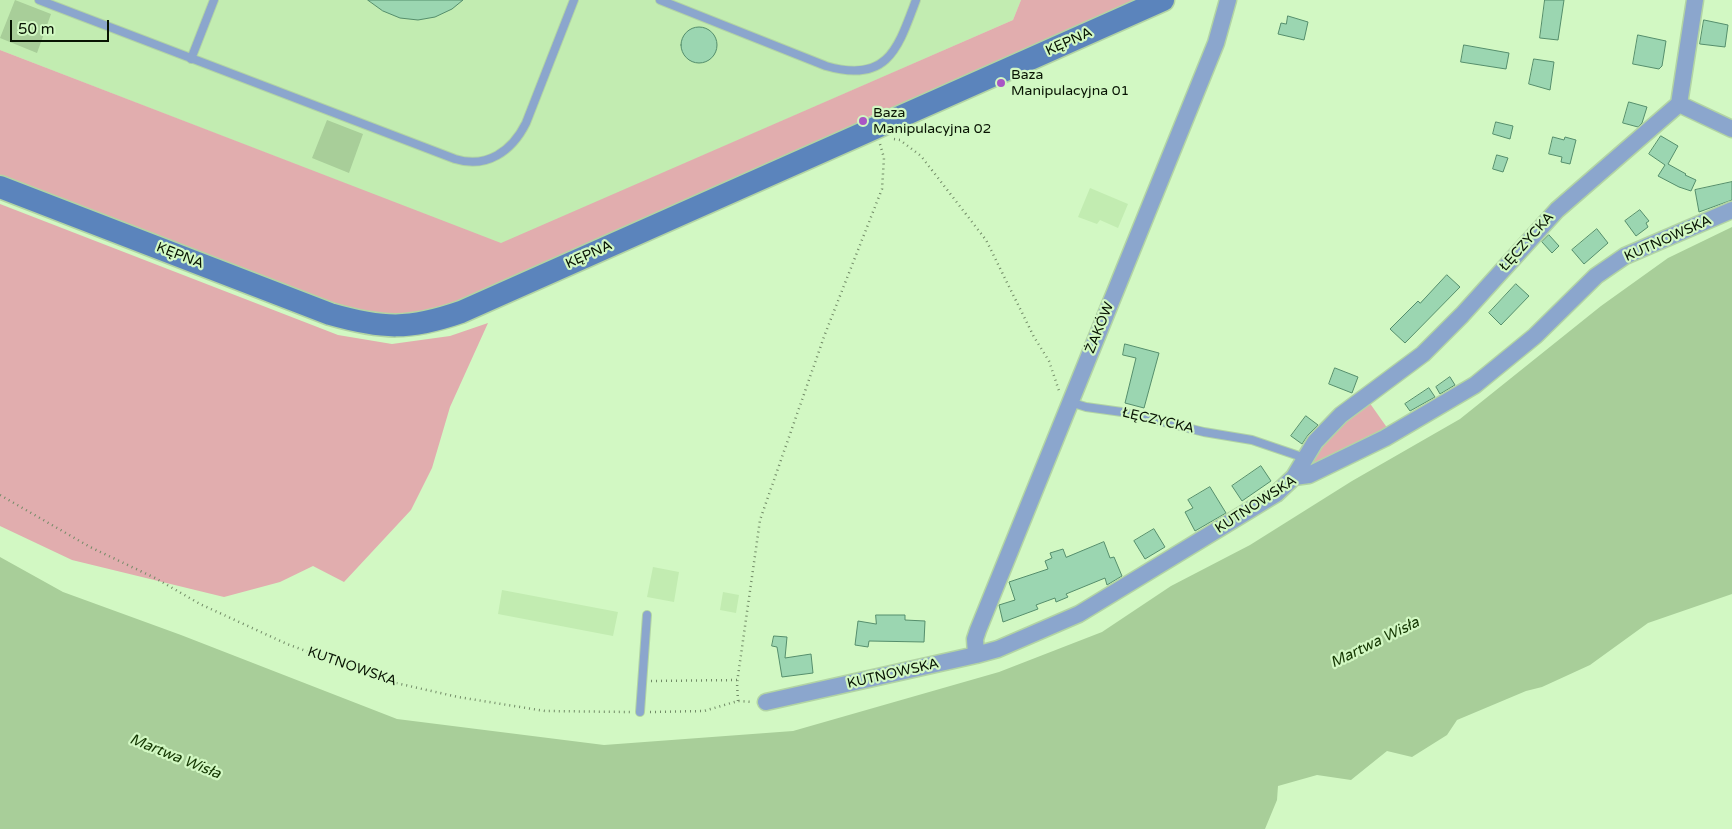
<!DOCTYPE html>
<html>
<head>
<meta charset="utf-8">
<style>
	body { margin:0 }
	#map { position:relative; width:1732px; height:829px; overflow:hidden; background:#d2f8c3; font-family:"Varela Round",sans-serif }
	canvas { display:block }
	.scale { position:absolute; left:10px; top:20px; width:99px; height:22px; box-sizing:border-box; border:2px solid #081403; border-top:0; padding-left:6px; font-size:15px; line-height:18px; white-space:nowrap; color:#081403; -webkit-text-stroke:4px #d2f8c3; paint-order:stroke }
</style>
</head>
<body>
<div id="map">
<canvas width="1732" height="829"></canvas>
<div class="scale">50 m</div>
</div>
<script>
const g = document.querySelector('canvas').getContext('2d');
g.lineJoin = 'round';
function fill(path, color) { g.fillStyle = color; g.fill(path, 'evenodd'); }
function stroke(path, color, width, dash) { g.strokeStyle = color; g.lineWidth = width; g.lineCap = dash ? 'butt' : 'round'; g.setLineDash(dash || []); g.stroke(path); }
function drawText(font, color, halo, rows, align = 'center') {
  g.font = font + ' "Varela Round",sans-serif'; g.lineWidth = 4.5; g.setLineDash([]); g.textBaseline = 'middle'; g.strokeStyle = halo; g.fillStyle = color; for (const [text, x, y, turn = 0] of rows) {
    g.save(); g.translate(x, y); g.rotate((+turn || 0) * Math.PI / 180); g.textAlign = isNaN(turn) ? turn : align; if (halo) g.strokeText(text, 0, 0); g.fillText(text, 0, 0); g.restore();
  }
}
fill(new Path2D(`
	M0,0h1021l-8,20 -512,224 -501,-194z
	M1090,188l38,16 -10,24 -18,-8 -3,4 -19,-7z
	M653,567l26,5 -5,30 -27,-5z
	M502,590l116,22 -5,24 -115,-22z
	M723,592l16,3 -3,18 -16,-3z`), '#c2ecb1');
fill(new Path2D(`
	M1021,0h125l-236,103c-31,6 -53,19 -79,35l-286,129 -127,50 -66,-4 -352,-134v-129l501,193 512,-223z
	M0,204l338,131 54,9 58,-8 38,-13 -38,84 -18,61 -21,42 -67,72 -31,-16 -33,16 -56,15 -152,-37 -72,-34z
	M1369,402l19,27 -77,42 -6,-8 37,-39z`), '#e1adae');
fill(new Path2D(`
	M15,0l36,14 -14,39 -37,-15z
	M327,120l36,14 -14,39 -37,-15z
	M1732,227v367l-84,29 -58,42 -48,22 -16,4 -69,29 -10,15 -35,22 -25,-6 -36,29 -34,-5 -39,11 -1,14 -12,29h-1265v-272l63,35 118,43 216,84 207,26 189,-14 206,-59 103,-40 69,-46 79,-41 102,-64 108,-62 141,-113 67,-48z`), '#a8ce99');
const building = new Path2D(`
	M368,0h95l-11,9 -17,8 -17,3 -18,-2 -17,-7z
	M1545,0h19l-6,40 -18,-2z
	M1288,16l20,6 -4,18 -26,-6 3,-11 5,1z
	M1704,20l24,5 -3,22 -25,-3z
	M681 45a18 18 0 1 1 36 0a18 18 0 1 1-36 0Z
	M1638,35l28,6 -4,25 -3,3 -26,-5z
	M1464,45l45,8 -3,16 -45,-7z
	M1534,59l20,3 -4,28 -21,-6z
	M1629,102l18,5 -5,16 -4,4 -15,-4z
	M1496,122l17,4 -3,13 -17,-5z
	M1661,136l17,10 -10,18 18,10 -1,1 11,5 -5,11 -12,-4 -21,-11 7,-11 -16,-11z
	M1553,137l11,3 1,-3 11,3 -6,24 -9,-2 1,-5 -13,-3z
	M1497,155l11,3 -5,14 -10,-3z
	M1732,182v18l-33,12 -4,-22z
	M1640,210l9,11 -3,2 2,4 -12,9 -11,-15z
	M1597,229l11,14 -24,21 -12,-14z
	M1549,235l10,11 -7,7 -10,-11z
	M1447,275l13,12 -55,56 -15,-14 28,-28 2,2z
	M1516,284l13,12 -28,29 -12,-12z
	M1125,344l34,9 -15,55 -19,-5 11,-45 -13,-3z
	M1335,368l23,9 -6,16 -23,-9z
	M1450,377l5,8 -15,9 -4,-7z
	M1429,388l6,9 -25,14 -5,-7z
	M1306,416l12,9 -10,10 -6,9 -11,-8z
	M1261,466l10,15 -29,20 -10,-15z
	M1210,487l16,26 -31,18 -10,-19 8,-4 -5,-8z
	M1154,529l11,18 -20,12 -11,-18z
	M1104,542l6,16 4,-1 8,19 -15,9 -2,-7 -39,16 2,3 -12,5 -1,-4 -19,7 2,4 -35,13 -4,-17 16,-5 -6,-18 39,-13 -3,-8 7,-3 -2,-5 13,-4 3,8z
	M876,615h29v5l20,1 -1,21 -55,-1 -1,6 -13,-2 3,-24 18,3z
	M774,636l13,1 -2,21 26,-4 2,19 -31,4 -5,-30 -5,-1z`);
fill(building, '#9bd6b1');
stroke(building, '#558e6c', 1);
const lane = new Path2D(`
	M39,0l416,159c32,10 57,-8 71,-36l48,-123
	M660,0l166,66c62,18 72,-18 90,-66
	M191,59l23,-59
	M1070,402l16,5 36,5 82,20 48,8 53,18
	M640,712l7,-97`);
const street = new Path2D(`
	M1679,104l53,25
	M1294,477l21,-35 26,-27 82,-61 39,-39 95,-105 122,-106 16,-104
	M976,655l-1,-16 3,-9 238,-587 12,-43
	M766,702l210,-47 22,-6 81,-35 197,-120 18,-17 15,-2 76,-37 90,-53 60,-49 61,-60 29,-20 107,-46`);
const secondary = new Path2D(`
	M0,187l330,127c53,15 79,16 131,-2l702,-312`);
stroke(lane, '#b2d4a4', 10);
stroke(street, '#b2d4a4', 19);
stroke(secondary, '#b2d4a4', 25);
stroke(new Path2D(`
	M894,139l6,1 21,16 65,84 48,97 15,24 10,30
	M0,495l90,52 65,31 45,26 87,40 100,37 71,16 87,14 85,1
	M651,681l87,-1
	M738,701l-1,-18 23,-163 65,-186 57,-145 2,-31 -4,-14
	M650,712l54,-1 34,-10 15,1`), '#718a66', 2.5, [1, 4]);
stroke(lane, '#8ba6cd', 8);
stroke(street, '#8ba6cd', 16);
stroke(secondary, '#5b84bc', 22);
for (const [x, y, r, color] of [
	[1001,83,5,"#a956c5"],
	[863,121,5,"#a956c5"]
]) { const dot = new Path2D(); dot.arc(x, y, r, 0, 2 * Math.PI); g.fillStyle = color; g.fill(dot); stroke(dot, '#d2f8c3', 2); }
drawText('14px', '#081403', '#d2f8c3', [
	["KĘPNA",1069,42,-24],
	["KUTNOWSKA",1668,239,-24],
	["ŁĘCZYCKA",1527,242,-48],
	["KĘPNA",589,255,-24],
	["KĘPNA",180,256,21],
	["ŻAKÓW",1100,328,-68],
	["ŁĘCZYCKA",1158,421,13],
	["KUTNOWSKA",1256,505,-33],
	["KUTNOWSKA",352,667,19],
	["KUTNOWSKA",893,674,-13]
]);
drawText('14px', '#081403', '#d2f8c3', [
	["Baza",1011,75],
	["Manipulacyjna 01",1011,91],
	["Baza",873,113],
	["Manipulacyjna 02",873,129]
], 'left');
drawText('italic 15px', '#133600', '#d2f8c3', [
	["Martwa Wisła",1375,643,-26],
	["Martwa Wisła",175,757,22]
]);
</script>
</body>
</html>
